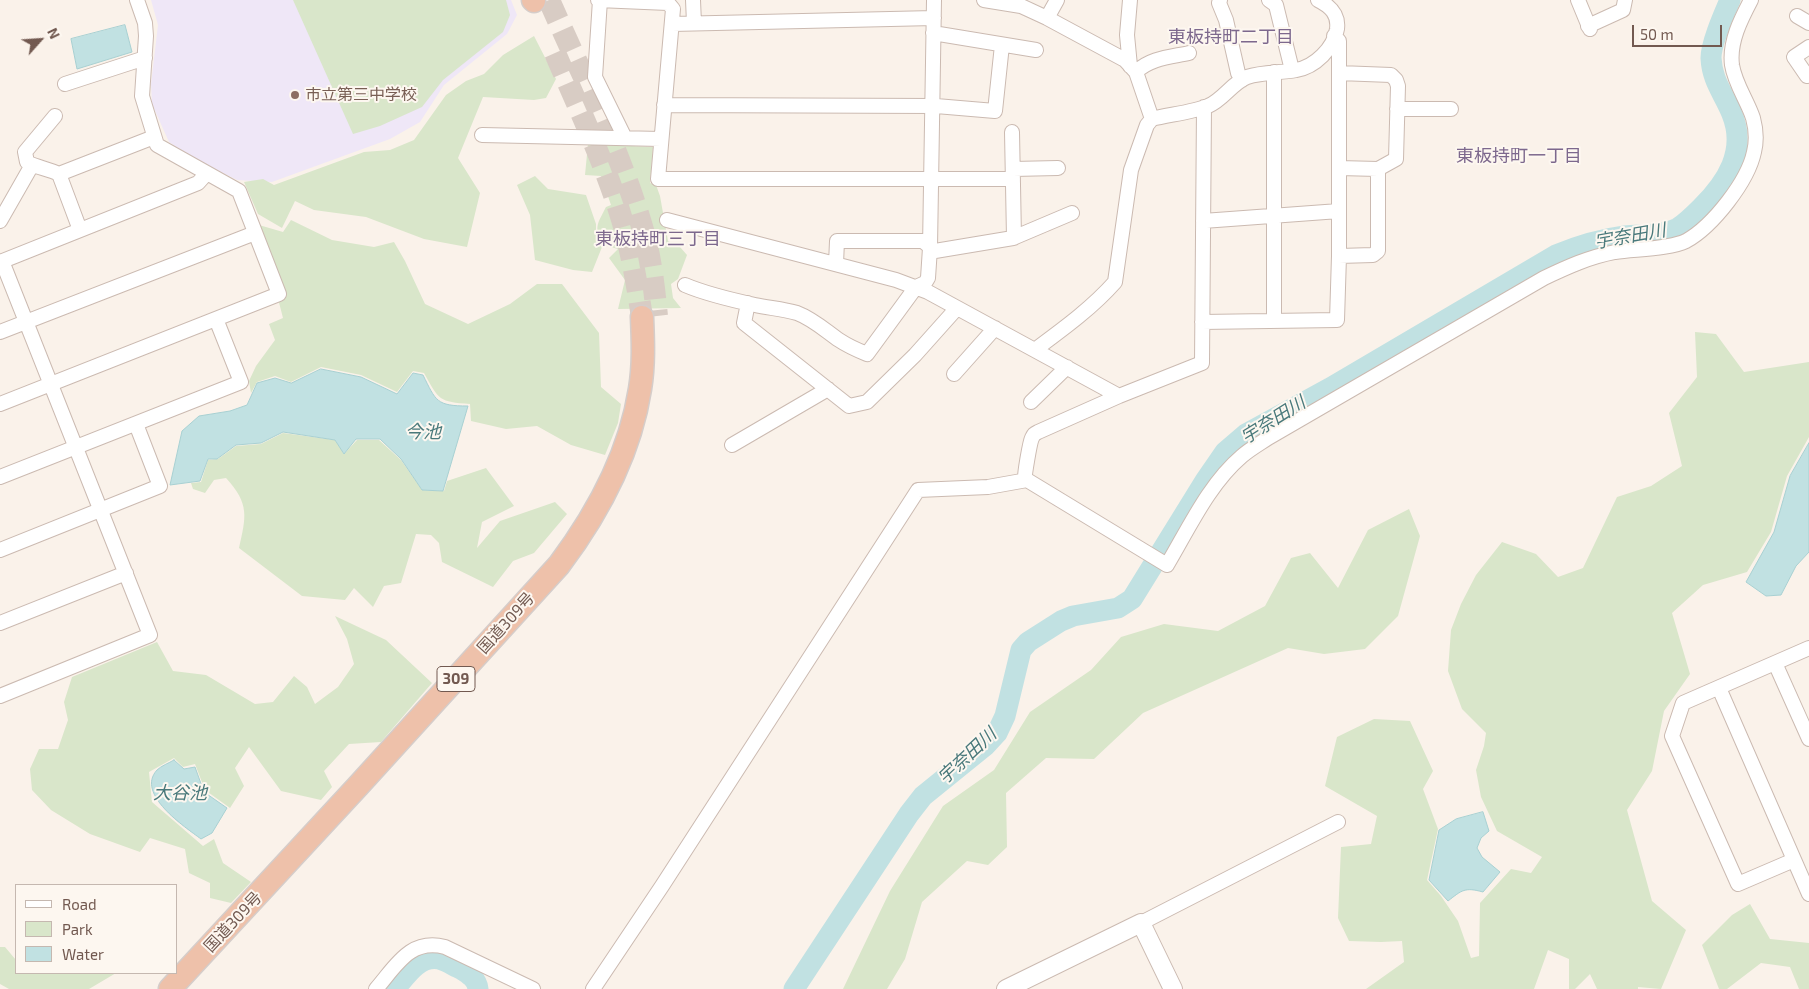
<!DOCTYPE html>
<html>
<head>
<meta charset="utf-8">
<style>
	body { margin:0 }
	#map { position:relative; width:1809px; height:989px; overflow:hidden; background:#faf2ea; font-family:"Exo 2",sans-serif }
	canvas { display:block }
	.legend { position:absolute; left:15px; top:884px; width:162px; height:90px; box-sizing:border-box; background:#fdf7f0; border:1px solid #c5b8b0; margin:0; padding:6px 9px; list-style:none; font-size:15px; color:#725950 }
	.legend li { display:flex; align-items:center; gap:10px; height:25px }
	.legend b { width:25px; border:1px solid #c5b8b0 }
	.north { position:absolute; left:15px; top:15px; width:50px; height:50px; -webkit-text-stroke:4px #fdf7f0; paint-order:stroke; rotate:64deg; font-size:14px; font-weight:700; line-height:20px; text-align:center; color:#725950 }
	.north::after { content:''; display:block; margin:auto; width:18px; height:22px; background:#725950; clip-path:polygon(50% 0,100% 100%,50% 72%,0 100%) }
	.scale { position:absolute; left:1632px; top:25px; width:90px; height:22px; box-sizing:border-box; border:2px solid #725950; border-top:0; padding-left:6px; font-size:15px; line-height:18px; white-space:nowrap; color:#725950; -webkit-text-stroke:4px #fdf7f0; paint-order:stroke }
</style>
</head>
<body>
<div id="map">
<canvas width="1809" height="989"></canvas>
<ul class="legend">
<li><b style="height:6px;background:#fff"></b>Road</li>
<li><b style="height:14px;background:#d9e6ca"></b>Park</li>
<li><b style="height:14px;background:#c1e1e2"></b>Water</li>
</ul>
<div class="north">N</div>
<div class="scale">50 m</div>
</div>
<script>
const g = document.querySelector('canvas').getContext('2d');
g.lineJoin = 'round';
function fill(path, color) { g.fillStyle = color; g.fill(path, 'evenodd'); }
function stroke(path, color, width, dash) { g.strokeStyle = color; g.lineWidth = width; g.lineCap = dash ? 'butt' : 'round'; g.setLineDash(dash || []); g.stroke(path); }
function drawText(font, color, halo, rows, align = 'center') {
  g.font = font + ' "Exo 2","Noto Sans JP",sans-serif'; g.lineWidth = 4; g.setLineDash([]); g.textBaseline = 'middle'; g.strokeStyle = halo; g.fillStyle = color; for (const [text, x, y, turn = 0] of rows) {
    g.save(); g.translate(x, y); g.rotate((+turn || 0) * Math.PI / 180); g.textAlign = isNaN(turn) ? turn : align; if (halo) g.strokeText(text, 0, 0); g.fillText(text, 0, 0); g.restore();
  }
}
fill(new Path2D(`
	M151,0h360l6,15 -10,19 -63,51 -24,37 -30,17 -118,43 -35,-2 -48,-24 -20,-14 -17,-38 -1,-20 7,-59z`), '#efe7f7');
fill(new Path2D(`
	M293,0h213l4,15 -7,17 -60,48 -21,27 -42,19 -27,8z
	M534,36l22,43 -10,19 -12,2 -51,-3 -25,61 22,35 -13,54 -43,-8 -58,-22 -52,-7 -19,-9 -13,27 -24,-14 -14,-32 19,-3 11,6 90,-33 26,-2 24,-10 32,-45 20,-14 18,-7 19,-19z
	M588,144l65,3 -3,36 6,2 4,11 8,45 12,6 7,8 -9,24 -7,5 2,14 8,10 -63,1 7,-29 -16,-22 9,-9 -15,-4c-10,-18 -5,-22 3,-38l5,-2 -10,-29 -16,-1z
	M535,176l13,13 38,6 10,29v11l6,12 -10,25 -19,-2 -38,-10 -5,-45 -13,-30z
	M291,220l41,20 42,7 20,-5 11,19 20,43 43,20 42,-20 27,-20h25l37,49 2,54 20,17 -3,19 -13,32 -34,-10 -34,-19 -31,3 -35,-8 -1,-17c-31,-2 -31,-4 -46,-31l-11,-2 -16,21 -36,-17 -40,-8 -30,15 -16,-6 -18,6 -6,11 -2,-12 7,-15 19,-26 -6,-16 14,-6 -24,-93 24,7z
	M1695,332l21,2 28,38 65,-10v75l-22,39 -16,56 -24,40 -44,13 -31,28 18,61 -26,37 -12,60 -25,39 25,91 34,29 -25,59 -23,-2v2h-41l-7,-15 -15,15h-6v-30l-21,-9 -14,39h-168l38,-27 -2,-21 -21,1 -32,-1 -11,-23 3,-71 30,-3 6,-28 -52,-30 12,-49 37,-18 36,2 23,50 -10,18 15,40 -11,51 14,16 17,25 13,37 8,-2 1,-53 31,-34 20,4 11,-16 -45,-26 -16,-34 -5,-27 8,-24 2,-13 -24,-24 -14,-38 3,-41 10,-26 15,-29 26,-33 34,12 22,23 25,-9 34,-71 34,-11 31,-20 -13,-53 28,-36z
	M283,433l52,7 9,14 13,-14h22l22,20 21,30 22,1 3,-10 39,-13 28,38 -32,16 -5,26 23,-27 55,-19 12,12 -33,39 -21,8 -20,26 -51,-25 -3,-19 -8,-8 -15,-1 -15,49 -17,3 -11,21 -19,-19 -9,12 -43,-4 -63,-48c7,-31 11,-44 -13,-70l-12,2 -9,13 -12,-4 -2,-6 10,-1 7,-22 10,-1 18,-13 25,-2z
	M1409,509l11,27 -22,80 -33,33 -41,5 -36,-6 -145,65 -49,46 -48,-1 -40,35 1,54 -19,18 -21,-4 -45,41 -17,57 -18,30h-44l47,-98 53,-85 51,-36 36,-58 61,-42 30,-33 43,-13 54,7 47,-25 26,-48 19,-5 28,35 30,-58z
	M335,616l51,24 46,43 -51,59 -32,2 -25,27 8,16 -11,13 -40,-9 -32,-44 -14,21 9,18 -14,22 -25,-18 -10,-26 -12,3 -9,-9 -25,14 3,30 51,44 11,-7 9,24 28,19 -20,21 -21,-5v-15l-21,-10 -4,-24 -35,-11 -10,14 -50,-18 -39,-24 -19,-20 -2,-21 9,-20h19l10,-29 -4,-18 8,-25 85,-35 16,29 33,4 49,29 18,-2 21,-26 13,11 8,17 23,-17 16,-23 -7,-25z
	M1750,904l20,35 39,4v46h-10l-9,-22 -29,-4 -34,26h-8l-17,-44 30,-30z
	M0,947h5l11,13v13h100l-27,16h-80l-9,-5z`), '#d9e6ca');
const water = new Path2D(`
	M125,25l7,27 -55,17 -6,-30z
	M321,369l40,8 36,17 16,-21 10,2c13,26 13,31 45,31l-25,85 -21,-1 -21,-31 -21,-20h-24l-12,15 -9,-14 -52,-8 -22,11 -25,2 -19,14h-9l-8,22 -30,4 12,-54 17,-15 31,-5 17,-6 10,-22 18,-5 16,5z
	M1809,443v109l-13,14 -15,29 -15,1 -20,-14 28,-50 16,-56z
	M174,760l10,9 11,-2 9,25 23,16 -15,25 -11,6c-16,-12 -66,-45 -44,-69 4,-4 12,-7 17,-10z
	M1483,812l6,19 -8,7 -4,10 5,9 18,15 -17,20c-18,-5 -21,-2 -35,9l-19,-21 10,-50 17,-11z`);
fill(water, '#c1e1e2');
stroke(water, '#a8d0d2', 1);
stroke(new Path2D(`
	M395,989c11,-13 24,-34 44,-30 7,2 15,7 22,10 8,5 16,10 17,20
	M794,989l115,-175 14,-18 63,-51 11,-12 8,-17 16,-66 7,-8 33,-21 12,-5 45,-8 14,-9 73,-118 20,-29 21,-18 84,-46 226,-133c22,-9 45,-16 69,-19 17,-2 38,0 53,-8 8,-5 16,-13 23,-20 26,-26 46,-57 31,-94 -8,-20 -20,-33 -21,-56 0,-15 13,-44 19,-58`), '#c1e1e2', 21);
stroke(new Path2D(`
	M549,0c33,75 71,150 94,230 8,28 11,57 14,86
	M555,53c24,56 51,112 68,170 9,31 14,62 19,94`), '#d8ccc4', 22, [22, 11]);
const minor = new Path2D(`
	M598,0l70,3 5,6 -15,170h355
	M600,0l-5,77 30,61
	M693,0l1,23
	M984,0l37,6 26,12 78,42 11,12 16,47
	M1130,0l-3,35 3,31
	M1220,0l-1,3 7,17 12,53 4,7
	M1269,0l7,5 16,65
	M1578,0l12,29
	M1797,16l12,7
	M1047,18l10,-18
	M672,24l262,-6
	M1588,26l35,-16 2,-10
	M933,33l103,17
	M1809,47l-15,10 13,19 2,-1
	M1136,72c14,-14 35,-15 53,-19
	M1339,73l52,2 5,5 2,6 -2,73 -18,10 -39,-1
	M65,84l80,-26
	M664,105l272,1 59,5 7,-66
	M1397,109h54
	M55,116l-30,36 2,10c8,5 22,7 32,12l21,56
	M1012,132l2,106
	M482,135l179,4
	M1013,169l45,-1
	M59,174l95,-37
	M667,220l229,60 32,12 191,104
	M0,221l32,-56
	M1203,221l136,-10
	M1339,256l34,-1 5,-4v-82
	M0,262l198,-79 9,-10
	M836,264l1,-23h86l12,10 78,-13 59,-25
	M685,285c21,9 47,15 70,20 14,3 28,4 42,8 16,6 29,18 42,27 9,6 18,10 28,14l49,-67 9,-4 3,-5 2,-30 4,-248
	M748,303l-4,20 105,83 18,-4 48,-47 42,-47
	M1274,321v-249
	M1202,322l135,-2 2,-64v-215l-5,-5
	M0,332l255,-99
	M1036,349c27,-20 56,-41 79,-67l16,-112 16,-45 5,-6c15,-4 42,-7 56,-13 15,-6 24,-23 39,-29 16,-5 33,-4 49,-7 19,-3 38,-22 41,-41 2,-15 -7,-23 -19,-29
	M954,374l41,-46
	M1031,402l36,-35
	M0,404l279,-110 -40,-103 -82,-46 -15,-49 4,-60 -1,-13 -8,-23
	M732,445l96,-56
	M0,477l241,-95 -25,-63
	M1025,480c-1,-4 5,-38 7,-42 2,-4 2,-4 6,-6l81,-36 83,-33 2,-256
	M0,550l160,-64 -24,-62
	M0,623l126,-50
	M1775,663l34,76
	M1719,688l90,206
	M0,696l150,-61 -148,-374
	M1794,860l-56,24 -66,-148 11,-33 126,-55
	M1141,923l197,-101
	M376,989c20,-23 34,-51 69,-42l88,42
	M593,989l69,-103 256,-396 70,-3 39,-7 140,85c22,-37 42,-81 75,-109 8,-7 17,-12 26,-18l276,-160c23,-11 45,-21 71,-26 20,-3 55,-3 71,-11 27,-15 62,-60 68,-89 3,-12 2,-23 -1,-34 -6,-18 -18,-34 -21,-53 -3,-23 9,-46 19,-65`);
const tertiary = new Path2D(`
	M1006,989l135,-66 32,66`);
const trunk = new Path2D(`
	M533,0l1,1
	M170,989l188,-203 201,-221c39,-52 71,-111 81,-176 4,-24 3,-48 2,-72`);
stroke(minor, '#cbbab1', 16);
stroke(tertiary, '#cbbab1', 20);
stroke(trunk, '#d5cdca', 25);
stroke(minor, '#fff', 14);
stroke(tertiary, '#fff', 18);
stroke(trunk, '#eec1aa', 22);
for (const [x, y, r, color] of [
	[295,95,5,"#8d6e63"]
]) { const dot = new Path2D(); dot.arc(x, y, r, 0, 2 * Math.PI); g.fillStyle = color; g.fill(dot); stroke(dot, '#fdf7f0', 2); }
for (const [x, y, w] of [
	[456,679,38]
]) { const box = new Path2D(); box.roundRect(x - w / 2, y - 12.5, w, 25, 4); g.fillStyle = '#fdf7f0'; g.fill(box); stroke(box, '#725950', 1); }
drawText('bold 15px', '#725950', null, [
	["309",456,679]
]);
drawText('16px', '#785e54', '#fdf7f0', [
	["市立第三中学校",305,95]
], 'left');
drawText('16px', '#725950', '#fdf7f0', [
	["国道309号",506,623,-48],
	["国道309号",233,922,-47]
]);
drawText('18px', '#7d688d', '#fdf7f0', [
	["東板持町二丁目",1231,37],
	["東板持町一丁目",1519,156],
	["東板持町三丁目",658,239]
]);
drawText('italic 18px', '#49797b', '#fdf7f0', [
	["宇奈田川",1630,236,-10],
	["宇奈田川",1273,420,-32],
	["今池",423,432],
	["宇奈田川",967,756,-43],
	["大谷池",180,793]
]);
</script>
</body>
</html>
